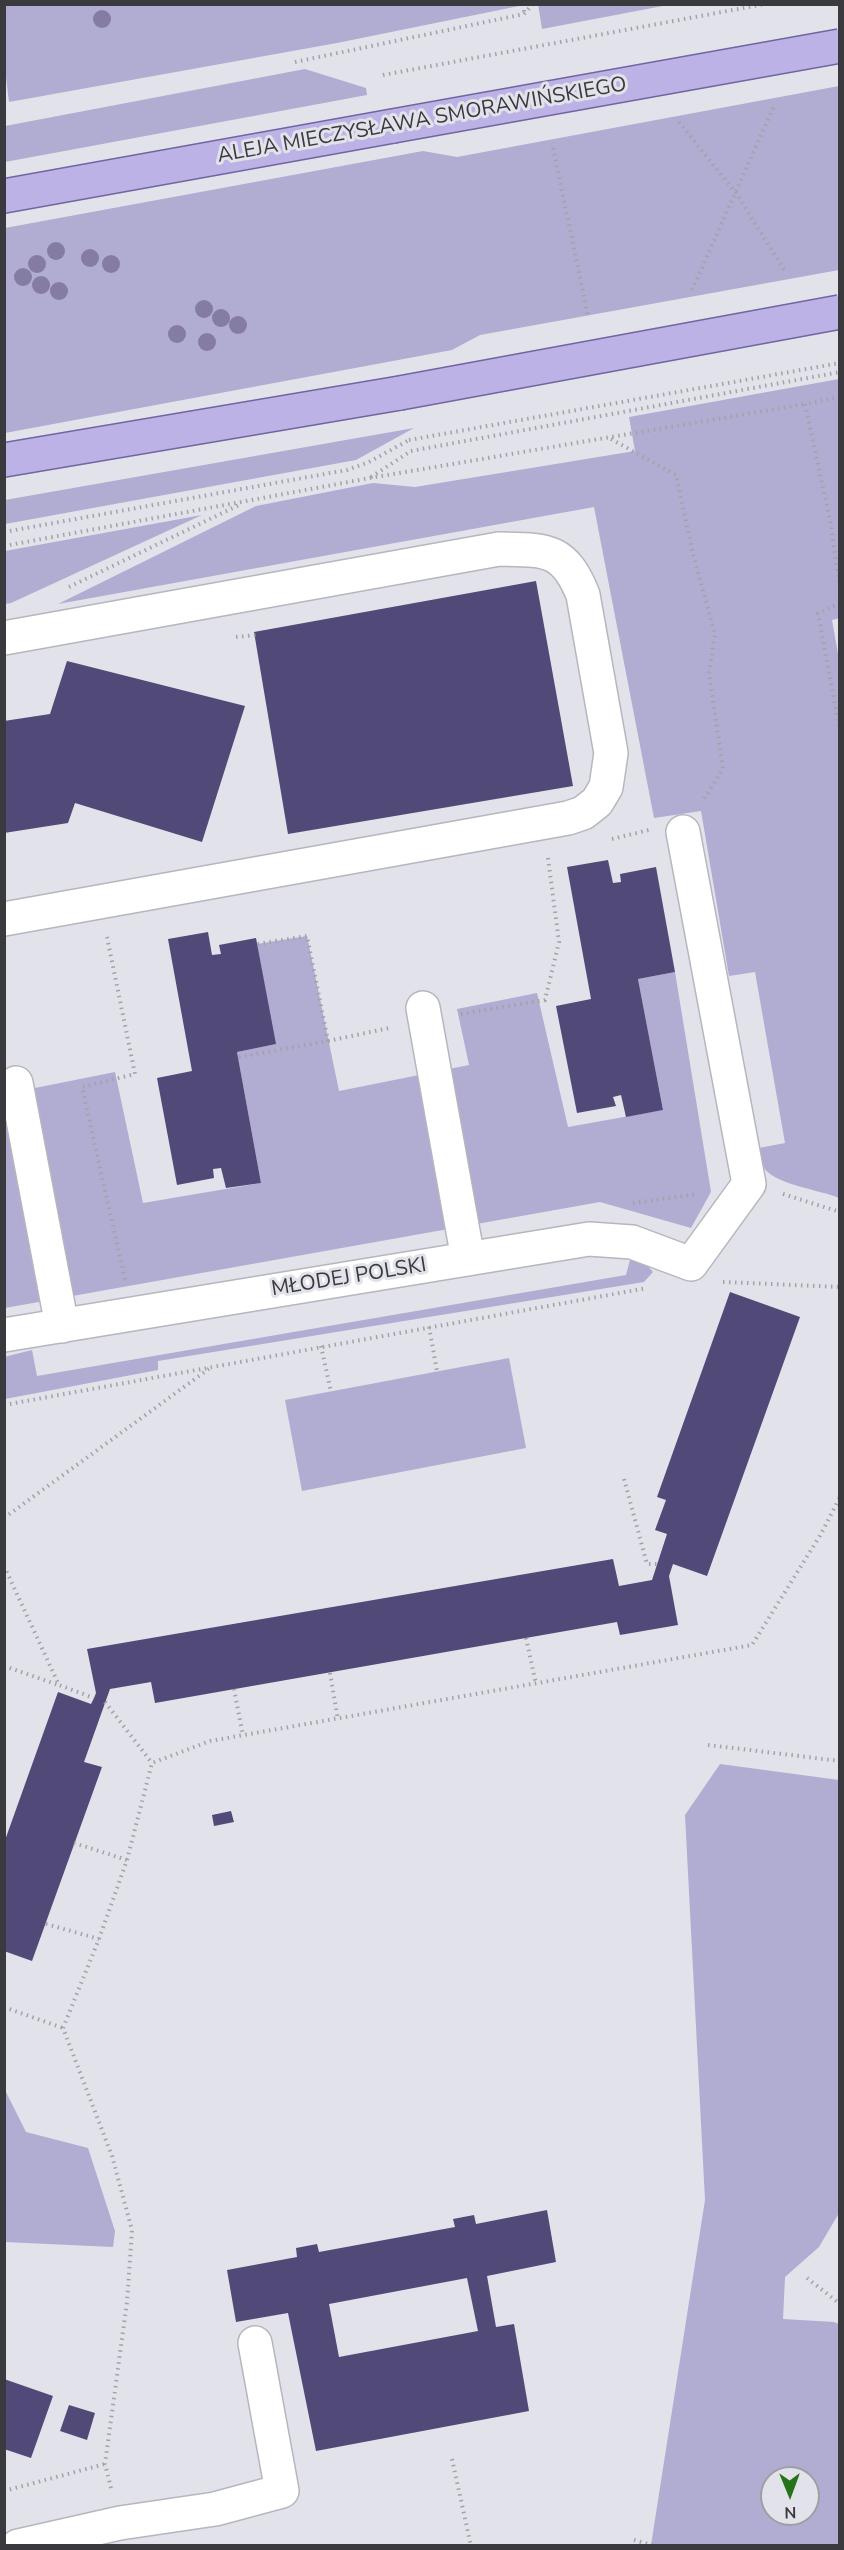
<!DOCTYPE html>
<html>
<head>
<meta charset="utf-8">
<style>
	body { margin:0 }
	#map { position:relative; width:844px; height:2550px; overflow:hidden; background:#e2e2ea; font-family:"Nunito Sans",sans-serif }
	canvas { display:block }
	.frame { position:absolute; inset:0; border:6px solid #3a393d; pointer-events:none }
	.north { position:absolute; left:760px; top:2466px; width:60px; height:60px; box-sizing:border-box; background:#e2e2ea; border:2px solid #9f9ea5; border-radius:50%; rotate:179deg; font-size:16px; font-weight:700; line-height:24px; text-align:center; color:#3a393d }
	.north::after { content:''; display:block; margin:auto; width:21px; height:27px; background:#26731a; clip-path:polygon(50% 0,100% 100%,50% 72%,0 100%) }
</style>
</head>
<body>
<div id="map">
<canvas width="844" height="2550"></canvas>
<div class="frame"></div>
<div class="north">N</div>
</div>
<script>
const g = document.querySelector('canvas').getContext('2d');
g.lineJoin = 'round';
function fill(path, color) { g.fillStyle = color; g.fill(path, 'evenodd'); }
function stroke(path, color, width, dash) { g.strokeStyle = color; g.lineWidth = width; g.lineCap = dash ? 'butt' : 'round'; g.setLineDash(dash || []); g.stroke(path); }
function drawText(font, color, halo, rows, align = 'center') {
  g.font = font + ' "Nunito Sans",sans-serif'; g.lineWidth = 6; g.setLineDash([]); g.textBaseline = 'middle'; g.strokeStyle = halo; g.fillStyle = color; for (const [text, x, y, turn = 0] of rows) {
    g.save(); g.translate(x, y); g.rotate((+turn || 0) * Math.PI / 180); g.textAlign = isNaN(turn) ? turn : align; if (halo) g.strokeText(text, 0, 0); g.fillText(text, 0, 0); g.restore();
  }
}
fill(new Path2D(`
	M538,4h130v1l-126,24z
	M4,5l1,-1 519,1 -187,38 -328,59 -5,-41z
	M305,69l61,19 1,7 -362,67v-36z
	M839,86v184l-359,65 -28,15 -447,83v-205l418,-77 34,6z
	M839,379l1,239 -8,2 8,45 -1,533c-18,-8 -68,-14 -76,-32 -3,-5 -3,-13 -4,-18l26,-5 -30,-171 -26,4 -28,-165 -47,7 -60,-311 -536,97 198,-98 117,-23 42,4 220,-36 -6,-34z
	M414,428l-58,32 -351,64v-24z
	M202,515l-191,88 -6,1v-53z
	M307,936l32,155 130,-26 -12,-56 80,-16 31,134 95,-17 -25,-131 37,-7 36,220 -20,36 -91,-26 -595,106v-214l110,-22 28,131 118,-20 -24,-131 38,-8 -18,-100z
	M631,1256l14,7 8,9 -9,10 -486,79v9l-153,29 -1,-42 28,-7 5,26 589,-101z
	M509,1358l17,90 -224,43 -17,-91z
	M720,1764l119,16v433l-20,34 -34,30 -2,42 51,3 5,2v221h-188l54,-345 -20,-385zM772,2478h36v36h-36z
	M5,2090l21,42 62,16 27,83 -2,16 -108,-5z`), '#b1acd2');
fill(new Path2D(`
	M536,581l37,205 -285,48 -34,-202z
	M67,661l178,45 -43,136 -127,-39 -7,20 -64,10v-112l46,-7z
	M608,860l5,23 8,-1 -1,-8 36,-7 19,105 -37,7 25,131 -37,7 -5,-22 -8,2 3,9 -39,7 -21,-107 35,-7 -24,-132z
	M208,932l4,23 9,-1 -2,-9 37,-7 20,106 -39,8 24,131 -35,5 -5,-20 -8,1 1,9 -37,7 -20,-107 35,-7 -24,-132z
	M730,1292l70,25 -93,259 -34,-12 -4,12 9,49 -58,10 -3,-13 -462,81 -4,-21 -41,7 -26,73 18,5 -70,194 -28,-10v-108l54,-151 33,12 3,-6 2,-5 -9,-44 526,-90 6,27 33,-6 15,-46 -12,-4 11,-30 -9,-3z
	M231,1811l3,11 -20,4 -2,-11z
	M547,2210l9,52 -69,14 9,51 18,-3 15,87 -213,40 -28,-138 -52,9 -9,-52 70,-13 -1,-9 21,-4 2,8 136,-25 -2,-8 21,-4 2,9zM467,2278l11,53 -139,26 -10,-53z
	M4,2379l49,17 -22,62 -27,-9z
	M69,2405l26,8 -8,27 -27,-9z`), '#514977');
const minor = new Path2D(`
	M4,638l495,-89c46,1 65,-2 84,46l28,158 -5,34 -9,15 -14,11 -15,5 -564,101
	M423,1008l45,251
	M16,1083l46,243
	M4,1335l585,-96 43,3 59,22 58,-80 -66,-352
	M18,2546l102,-23 95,-14 67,-18 -27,-148`);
const major = new Path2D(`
	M4,196l389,-70
	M4,460l396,-67`);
stroke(minor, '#b7b6be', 36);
stroke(major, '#7166a0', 36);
stroke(new Path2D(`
	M524,4v10
	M295,62l229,-48 9,-10
	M679,122l57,71 50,80
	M553,148l35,168
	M692,290l82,-184
	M840,397l-35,7 25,116 10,67
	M611,439l65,36 17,79 22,80 -6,39 14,96 -21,33
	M371,477l40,-26
	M4,532l343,-62 22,-8 40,-22
	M4,546l366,-68 435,-74
	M69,587l172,-83
	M840,603l-22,10 22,118
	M236,637l20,-2
	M612,839l37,-9
	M107,937l28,137 -53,13 43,193
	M461,1014l84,-14 14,-58 -11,-84
	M328,1041l61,-13
	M239,1057l89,-16 -21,-105 -50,8
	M783,1194l57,18
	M633,1203l64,-9
	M723,1282l117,5
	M429,1327l8,44
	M321,1346l10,46
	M4,1405l643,-117
	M624,1479l23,85h10
	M4,1518l206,-150
	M4,1566l55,119 35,13
	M526,1638l10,46
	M4,1666l54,19
	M330,1673l8,47
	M234,1689l9,47
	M105,1702l47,61
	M708,1745l132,16
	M74,1843l53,17
	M46,1924l53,15
	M4,2007l59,21
	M807,2278l33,26
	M452,2459l19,87
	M111,2488l-6,-24 22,-162 5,-72 -20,-74 -49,-128 36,-89 28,-79 25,-97 58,-22 542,-96 69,-111 19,-37
	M4,2491l101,-27
	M634,2540l21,6`), '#a2a2a8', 4, [1.5, 4.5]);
stroke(minor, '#fff', 33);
stroke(major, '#bcb2e6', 33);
const majorBridge = new Path2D(`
	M393,126l447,-80
	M400,393l440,-81`);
stroke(majorBridge, '#7166a0', 36, []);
stroke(new Path2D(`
	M383,75l382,-71
	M409,440l431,-77
	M411,451l429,-79`), '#a2a2a8', 4, [1.5, 4.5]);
stroke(majorBridge, '#bcb2e6', 33);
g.fillStyle = '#847ca2';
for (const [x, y] of [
	[102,19],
	[56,251],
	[90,258],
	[37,264],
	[111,264],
	[23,277],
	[41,285],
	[59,291],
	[204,309],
	[221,318],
	[238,325],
	[177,334],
	[207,342]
]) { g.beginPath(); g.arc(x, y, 9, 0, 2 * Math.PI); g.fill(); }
drawText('21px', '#3a393d', '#e2e2ea', [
	["ALEJA MIECZYSŁAWA SMORAWIŃSKIEGO",422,121,-10],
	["MŁODEJ POLSKI",349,1278,-9]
]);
</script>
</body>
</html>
